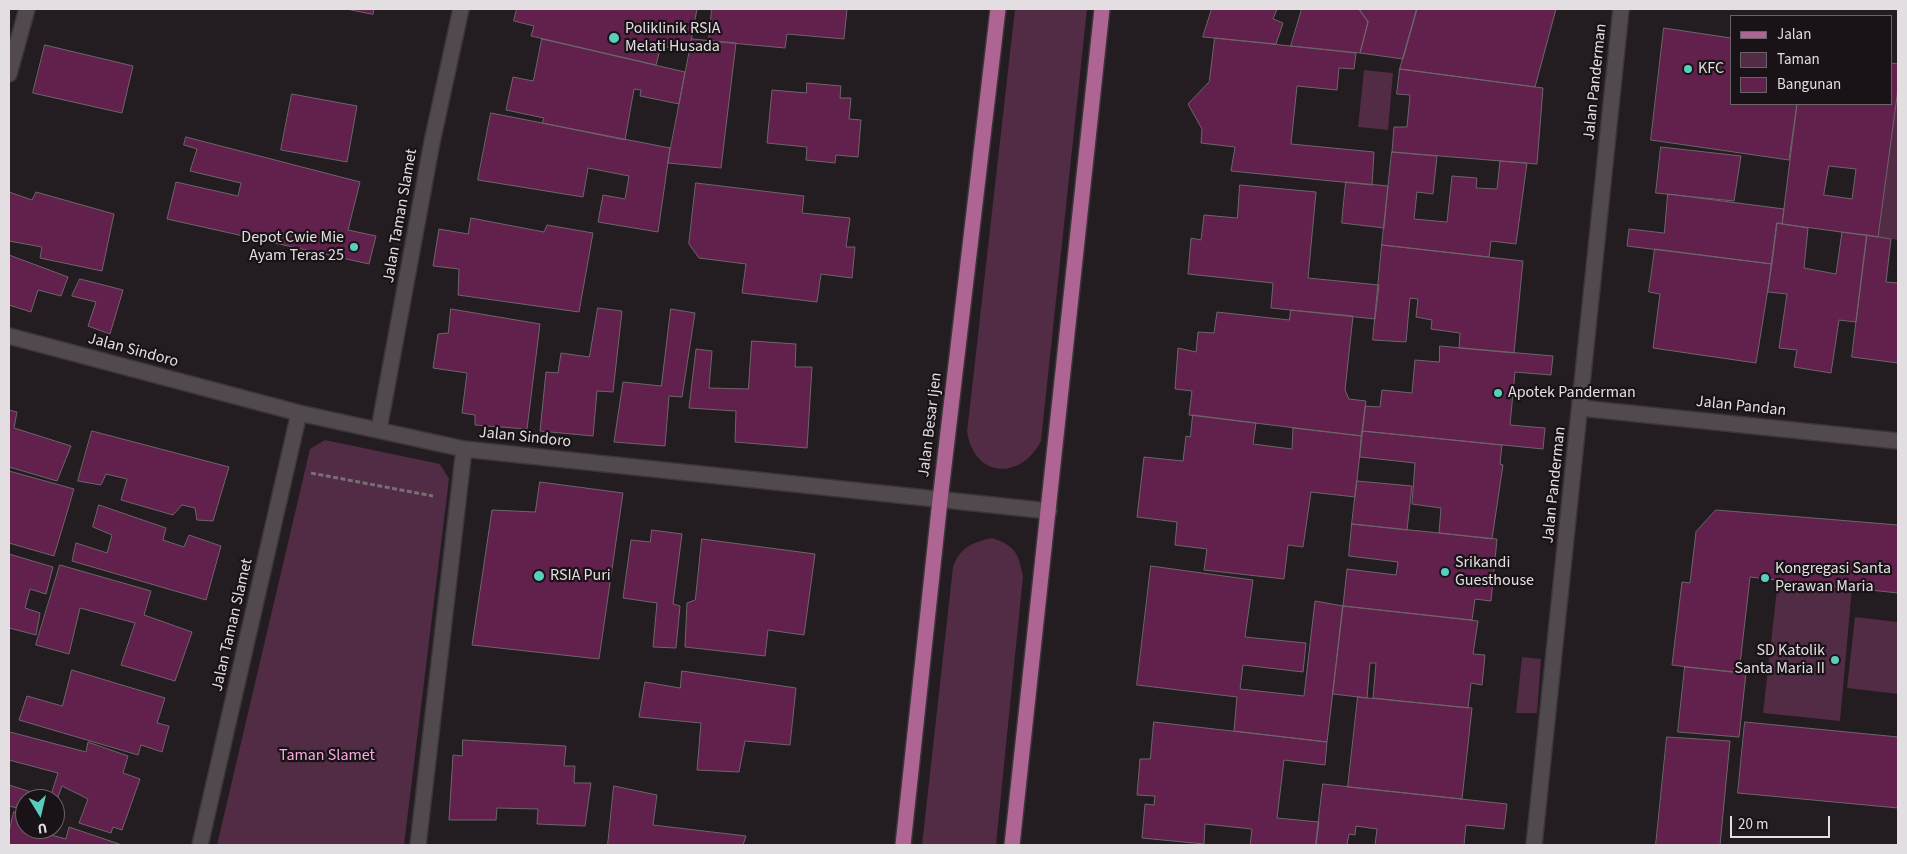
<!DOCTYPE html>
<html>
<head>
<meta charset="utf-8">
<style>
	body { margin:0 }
	#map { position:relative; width:1907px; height:854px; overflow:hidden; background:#231c20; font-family:"Source Sans 3",sans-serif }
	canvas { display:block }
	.frame { position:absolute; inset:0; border:10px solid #e3dee1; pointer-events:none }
	.legend { position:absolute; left:1730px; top:15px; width:162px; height:90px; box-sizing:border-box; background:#191317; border:1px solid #6a6468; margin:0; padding:6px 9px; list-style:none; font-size:15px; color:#e3dee1 }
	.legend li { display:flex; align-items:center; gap:10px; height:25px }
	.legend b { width:25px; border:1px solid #6a6468 }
	.north { position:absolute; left:15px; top:789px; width:50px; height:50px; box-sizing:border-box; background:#191317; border:1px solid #6a6468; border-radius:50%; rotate:171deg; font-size:14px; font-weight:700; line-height:20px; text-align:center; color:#e3dee1 }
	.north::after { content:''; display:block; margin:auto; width:18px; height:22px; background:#59cebe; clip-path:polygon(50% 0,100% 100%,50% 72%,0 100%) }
	.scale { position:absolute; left:1730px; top:816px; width:100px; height:22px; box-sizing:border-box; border:2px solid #e3dee1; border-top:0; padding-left:6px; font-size:15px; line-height:18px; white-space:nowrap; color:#e3dee1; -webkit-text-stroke:4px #191317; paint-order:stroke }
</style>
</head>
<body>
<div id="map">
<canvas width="1907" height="854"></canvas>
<div class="frame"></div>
<ul class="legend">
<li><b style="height:6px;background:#af6594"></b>Jalan</li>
<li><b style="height:14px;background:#522b44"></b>Taman</li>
<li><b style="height:14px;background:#61214c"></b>Bangunan</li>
</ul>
<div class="north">U</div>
<div class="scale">20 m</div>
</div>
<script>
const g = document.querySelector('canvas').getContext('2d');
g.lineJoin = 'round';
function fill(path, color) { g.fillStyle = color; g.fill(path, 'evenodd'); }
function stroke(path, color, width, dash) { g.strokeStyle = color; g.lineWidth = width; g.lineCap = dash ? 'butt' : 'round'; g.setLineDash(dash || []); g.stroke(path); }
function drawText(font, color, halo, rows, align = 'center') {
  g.font = font + ' "Source Sans 3",sans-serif'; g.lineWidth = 4.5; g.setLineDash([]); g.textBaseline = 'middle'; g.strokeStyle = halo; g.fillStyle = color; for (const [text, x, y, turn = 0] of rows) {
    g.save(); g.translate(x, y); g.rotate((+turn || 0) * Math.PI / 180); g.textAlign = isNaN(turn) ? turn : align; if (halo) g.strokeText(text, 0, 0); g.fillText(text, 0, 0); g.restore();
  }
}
fill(new Path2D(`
	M1015,9h72l-46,432c-20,39 -66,38 -74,-9z
	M1364,70l29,3 -5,57 -30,-3z
	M1898,89v151l-20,-3z
	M325,440l115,24 9,15 -45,366h-187l93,-396z
	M992,538c24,8 26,15 31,38l-27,269h-74l31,-278c7,-20 20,-25 39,-29z
	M1778,580l74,7 -12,134 -77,-8z
	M1855,617l43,5v72l-51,-6z
	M1522,657l19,2 -4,54h-21z`), '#522b44');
const building = new Path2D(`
	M347,9h27l-1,5z
	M517,9h180l-8,43 -28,-6 -5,19 -125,-29 3,-10 -20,-5z
	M712,9h135l-3,30 -57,-5 -2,14 -76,-7z
	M1212,9h65l-4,10 10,4 -7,21 -73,-7z
	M1302,9h57l9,13 -8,31 -69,-7z
	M1359,9h58l-14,50 -43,-6 8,-31z
	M1417,9h139l-21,78 -135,-18z
	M1664,28l67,10v66h66l-8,56 -138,-20z
	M1215,38l141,15 -2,16 -15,-1 -2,22 -40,-4 -6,58 83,8 -2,33 -141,-14 4,-24 -34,-4 1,-14 -14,-25 21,-22z
	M542,39l143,33 -6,32 -39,-8 1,-6 -7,-1 -9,51 -83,-17 2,-5 -38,-8 7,-33 20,4z
	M692,39l44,4 -15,125 -53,-5z
	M45,45l88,21 -11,47 -89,-20z
	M1891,63l7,1v25l-20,148 -96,-13 15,-120h94zM1829,166l27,3 -4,30 -28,-4z
	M1400,69l143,19 -6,76 -145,-12 2,-25h13l3,-32 -13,-1z
	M807,83l34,3 -1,12h11l-2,21 12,1 -3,37 -22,-2 -1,8 -29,-3 1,-13 -40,-4 5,-53 34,3z
	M292,94l65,12 -10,56 -66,-12z
	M491,113l179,35 -12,84 -60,-10 5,-27 22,4 4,-23 -41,-8 -5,29 -105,-17z
	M186,137l174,45 -12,48 28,6 -7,28 -202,-45 9,-37 62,14 3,-13 -51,-12 7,-22 -13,-4z
	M1661,147l80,9 -7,45 -78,-8z
	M1392,152l45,4 -4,38 -16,-2 -3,27 33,3 5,-46 25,2 -1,10 21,1 3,-28 27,2 -11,81 -25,-3 -2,16 -107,-12z
	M1346,182l42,4 -4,42 -42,-5z
	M696,183l108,13 -2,17 48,5 -4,29h9l-3,31 -31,-4 -4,28 -75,-9 4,-29 -47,-6 -10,-14z
	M1240,185l76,7 -8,86 71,7 -4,34 -104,-11 2,-25 -85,-9 3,-36 10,2 3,-25 33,3z
	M9,192l23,8 4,-8 78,22 -12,57 -62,-13 2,-11 -33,-6z
	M1668,194l116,15 -2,15 -5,-1 -5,41 -145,-18 2,-17 35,4z
	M471,218l73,14 3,-7 46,8 -14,79 -121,-17 1,-26 -26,-3 6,-37 29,5z
	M1777,223l31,5 -4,40 32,6 6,-42 25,3 -11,87 -17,-2 -8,53 -37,-6 3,-17 -18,-2 8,-54 -19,-2z
	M1867,235l24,4 -5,43 12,1v80l-46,-6z
	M1382,245l141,16 -9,92 -55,-5 1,-15 -29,-4 1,-9 -16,-3 2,-18 -8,-1 -4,44 -33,-2z
	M1655,249l117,15 -16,99 -103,-15 7,-54 -11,-2z
	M9,255l59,22 -7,19 -23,-6 -7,22 -22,-7z
	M80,279l43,11 -13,44 -22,-8 8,-24 -24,-6z
	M598,308l24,3 -9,81 -16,-1 -4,45 -53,-5 6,-59 12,1 3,-20 28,4z
	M451,309l89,15 -13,105 -52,-4v-10l-13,-2 5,-40 -34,-5 5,-34 10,-1z
	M671,309l24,4 -13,84 -13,-1 -4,50 -51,-4 9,-60 38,4z
	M1291,310l62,6 -8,74 4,9 17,2 -4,35 -173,-21 3,-24 -17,-2 3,-41 18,4 2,-20 16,1 3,-21 72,8z
	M752,341l44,3 -1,23h17l-5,81 -72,-6 1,-31 -47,-3 7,-59 16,2 -3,37 39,1z
	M1440,346l113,10 -2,19 -36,-3 -5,53 35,3 -2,21 -181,-18 3,-25 15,1 2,-17 30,3 3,-33 24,2z
	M9,410l8,2 -3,16 57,18 -14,35 -48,-14z
	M1193,415l63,8 -3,21 39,5 1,-21 69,8 -7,61 -44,-5 -8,55 -15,-2 -4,34 -80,-9 3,-21 -32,-4 2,-23 -40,-5 7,-60 39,4 3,-25 4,1z
	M92,431l137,36 -16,54 -16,-1 -2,-12 -13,-3 -9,10 -52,-15 6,-21 -21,-5 -5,11 -23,-4z
	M1362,431l140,14 -2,19 3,1 -11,74 -53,-6 2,-25 -29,-4 3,-41 -55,-6z
	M9,471l65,18 -20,67 -45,-13z
	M1357,481l55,5 -5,44 -55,-6z
	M540,482l83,11 -24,166 -127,-14 20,-135 43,2z
	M99,505l67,23 -3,12 21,7 5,-12 32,11 -15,54 -134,-39 4,-18 31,10 5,-18 -19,-8z
	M1716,510l182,15v68l-148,-16 -11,96 -67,-8 10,-83 8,1 6,-51z
	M1352,524l145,15 -6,62 -16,-2 -3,21 -129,-14 4,-37 49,6 2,-13 -49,-6z
	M652,530l30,4 -9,70 7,2 -4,42 -23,-1 4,-44 -34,-5 8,-58 19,2z
	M702,539l113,15 -11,81 -36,-5 -3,26 -80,-9 2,-44 8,-3z
	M9,554l44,13 -7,27 -16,-5 -5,19 15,5 -4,22 -27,-7z
	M60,565l91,26 -7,24 48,17 -17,49 -54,-16 14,-42 -55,-15 -11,46 -33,-9z
	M1151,566l102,14 -8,57 61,6 -3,29 -60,-7 -3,24 64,7 11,-95 28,5 -16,136 -93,-11 3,-34 -100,-12z
	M1343,606l135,15 -5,33 12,1 -3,30 -11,-2 -3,25 -95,-10 3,-35h-6l-3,35 -34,-4z
	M1685,667l61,6 -7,64 -61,-5z
	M72,670l93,28 -8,25 12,3 -7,26 -21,-7 -3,10 -119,-35 8,-24 35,10z
	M682,671l114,17 -6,57 -45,-4 -6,31 -42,-2 4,-47 -62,-6 6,-35 35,6z
	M1358,697l114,11 -10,91 -114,-12z
	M1154,722l173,20 -2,23 -41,-5 -7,58 42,4 -3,23h-66l2,-16 -47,-5 -1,20 -62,-6 3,-34 9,1 1,-9 -18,-1 3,-36h10z
	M1745,722l153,15v71l-160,-15z
	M10,732l76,20 2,-10 40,14 -5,17 17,6 -18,51 -9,-3 -2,6 -32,-10 9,-24 -26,-13 -7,19v-6h-30v11l-16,-4v-21l41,13 8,-25 -49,-13z
	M1667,737l63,4 -10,104h-64z
	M463,740l103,6 -2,20h11l-1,17h17l-6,43 -48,-2 1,-15 -41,-1 -1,12h-47l4,-65 9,1z
	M1323,784l184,20 -3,25 -38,-4 -2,20h-89l2,-16 -21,-3 -1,9 -6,-1 -2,11h-31z
	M614,786l43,9 -4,30 93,11 -3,9h-135z
	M14,812l11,3v14h24l-2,5 19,5 3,-12 53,18h-113v-13z`);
fill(building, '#61214c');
stroke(building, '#6d656a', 1);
const street = new Path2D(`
	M9,74l18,-65
	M9,336l290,77 165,36 585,62
	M1580,408l318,33
	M379,429l53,-287 29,-133
	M200,845l99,-432
	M418,845l46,-396
	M1534,845l87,-836`);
const primary = new Path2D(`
	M903,845l37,-345 58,-491
	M1012,845l90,-836`);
stroke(street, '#3b3639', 18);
stroke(primary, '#3b3639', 18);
stroke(new Path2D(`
	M311,473l122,23`), '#767074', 3, [5, 2.5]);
stroke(street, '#51494e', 15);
stroke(primary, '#af6594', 15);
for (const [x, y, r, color] of [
	[614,38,6,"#59cebe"],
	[1688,69,5,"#59cebe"],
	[354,247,5,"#59cebe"],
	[1498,393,5,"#59cebe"],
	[1445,572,5,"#59cebe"],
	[539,576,6,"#59cebe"],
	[1765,578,5,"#59cebe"],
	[1835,660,5,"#59cebe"]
]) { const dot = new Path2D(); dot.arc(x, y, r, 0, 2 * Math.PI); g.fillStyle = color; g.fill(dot); stroke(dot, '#191317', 2); }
drawText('16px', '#e3dee1', '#191317', [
	["Poliklinik RSIA",625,29],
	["Melati Husada",625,47],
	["KFC",1698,69],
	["Depot Cwie Mie",344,238,"right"],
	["Ayam Teras 25",344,256,"right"],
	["Apotek Panderman",1508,393],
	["Srikandi",1455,563],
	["Guesthouse",1455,581],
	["Kongregasi Santa",1775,569],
	["Perawan Maria",1775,587],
	["RSIA Puri",550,576],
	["SD Katolik",1825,651,"right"],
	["Santa Maria II",1825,669,"right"]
], 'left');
drawText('16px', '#e3dee1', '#191317', [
	["Jalan Panderman",1596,82,-84],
	["Jalan Taman Slamet",401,216,-80],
	["Jalan Sindoro",133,351,15],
	["Jalan Pandan",1741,407,6],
	["Jalan Besar Ijen",931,425,-83],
	["Jalan Sindoro",525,438,6],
	["Jalan Panderman",1555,485,-84],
	["Jalan Taman Slamet",233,625,-77]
]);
drawText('16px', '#faabdb', '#191317', [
	["Taman Slamet",327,756]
]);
</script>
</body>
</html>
